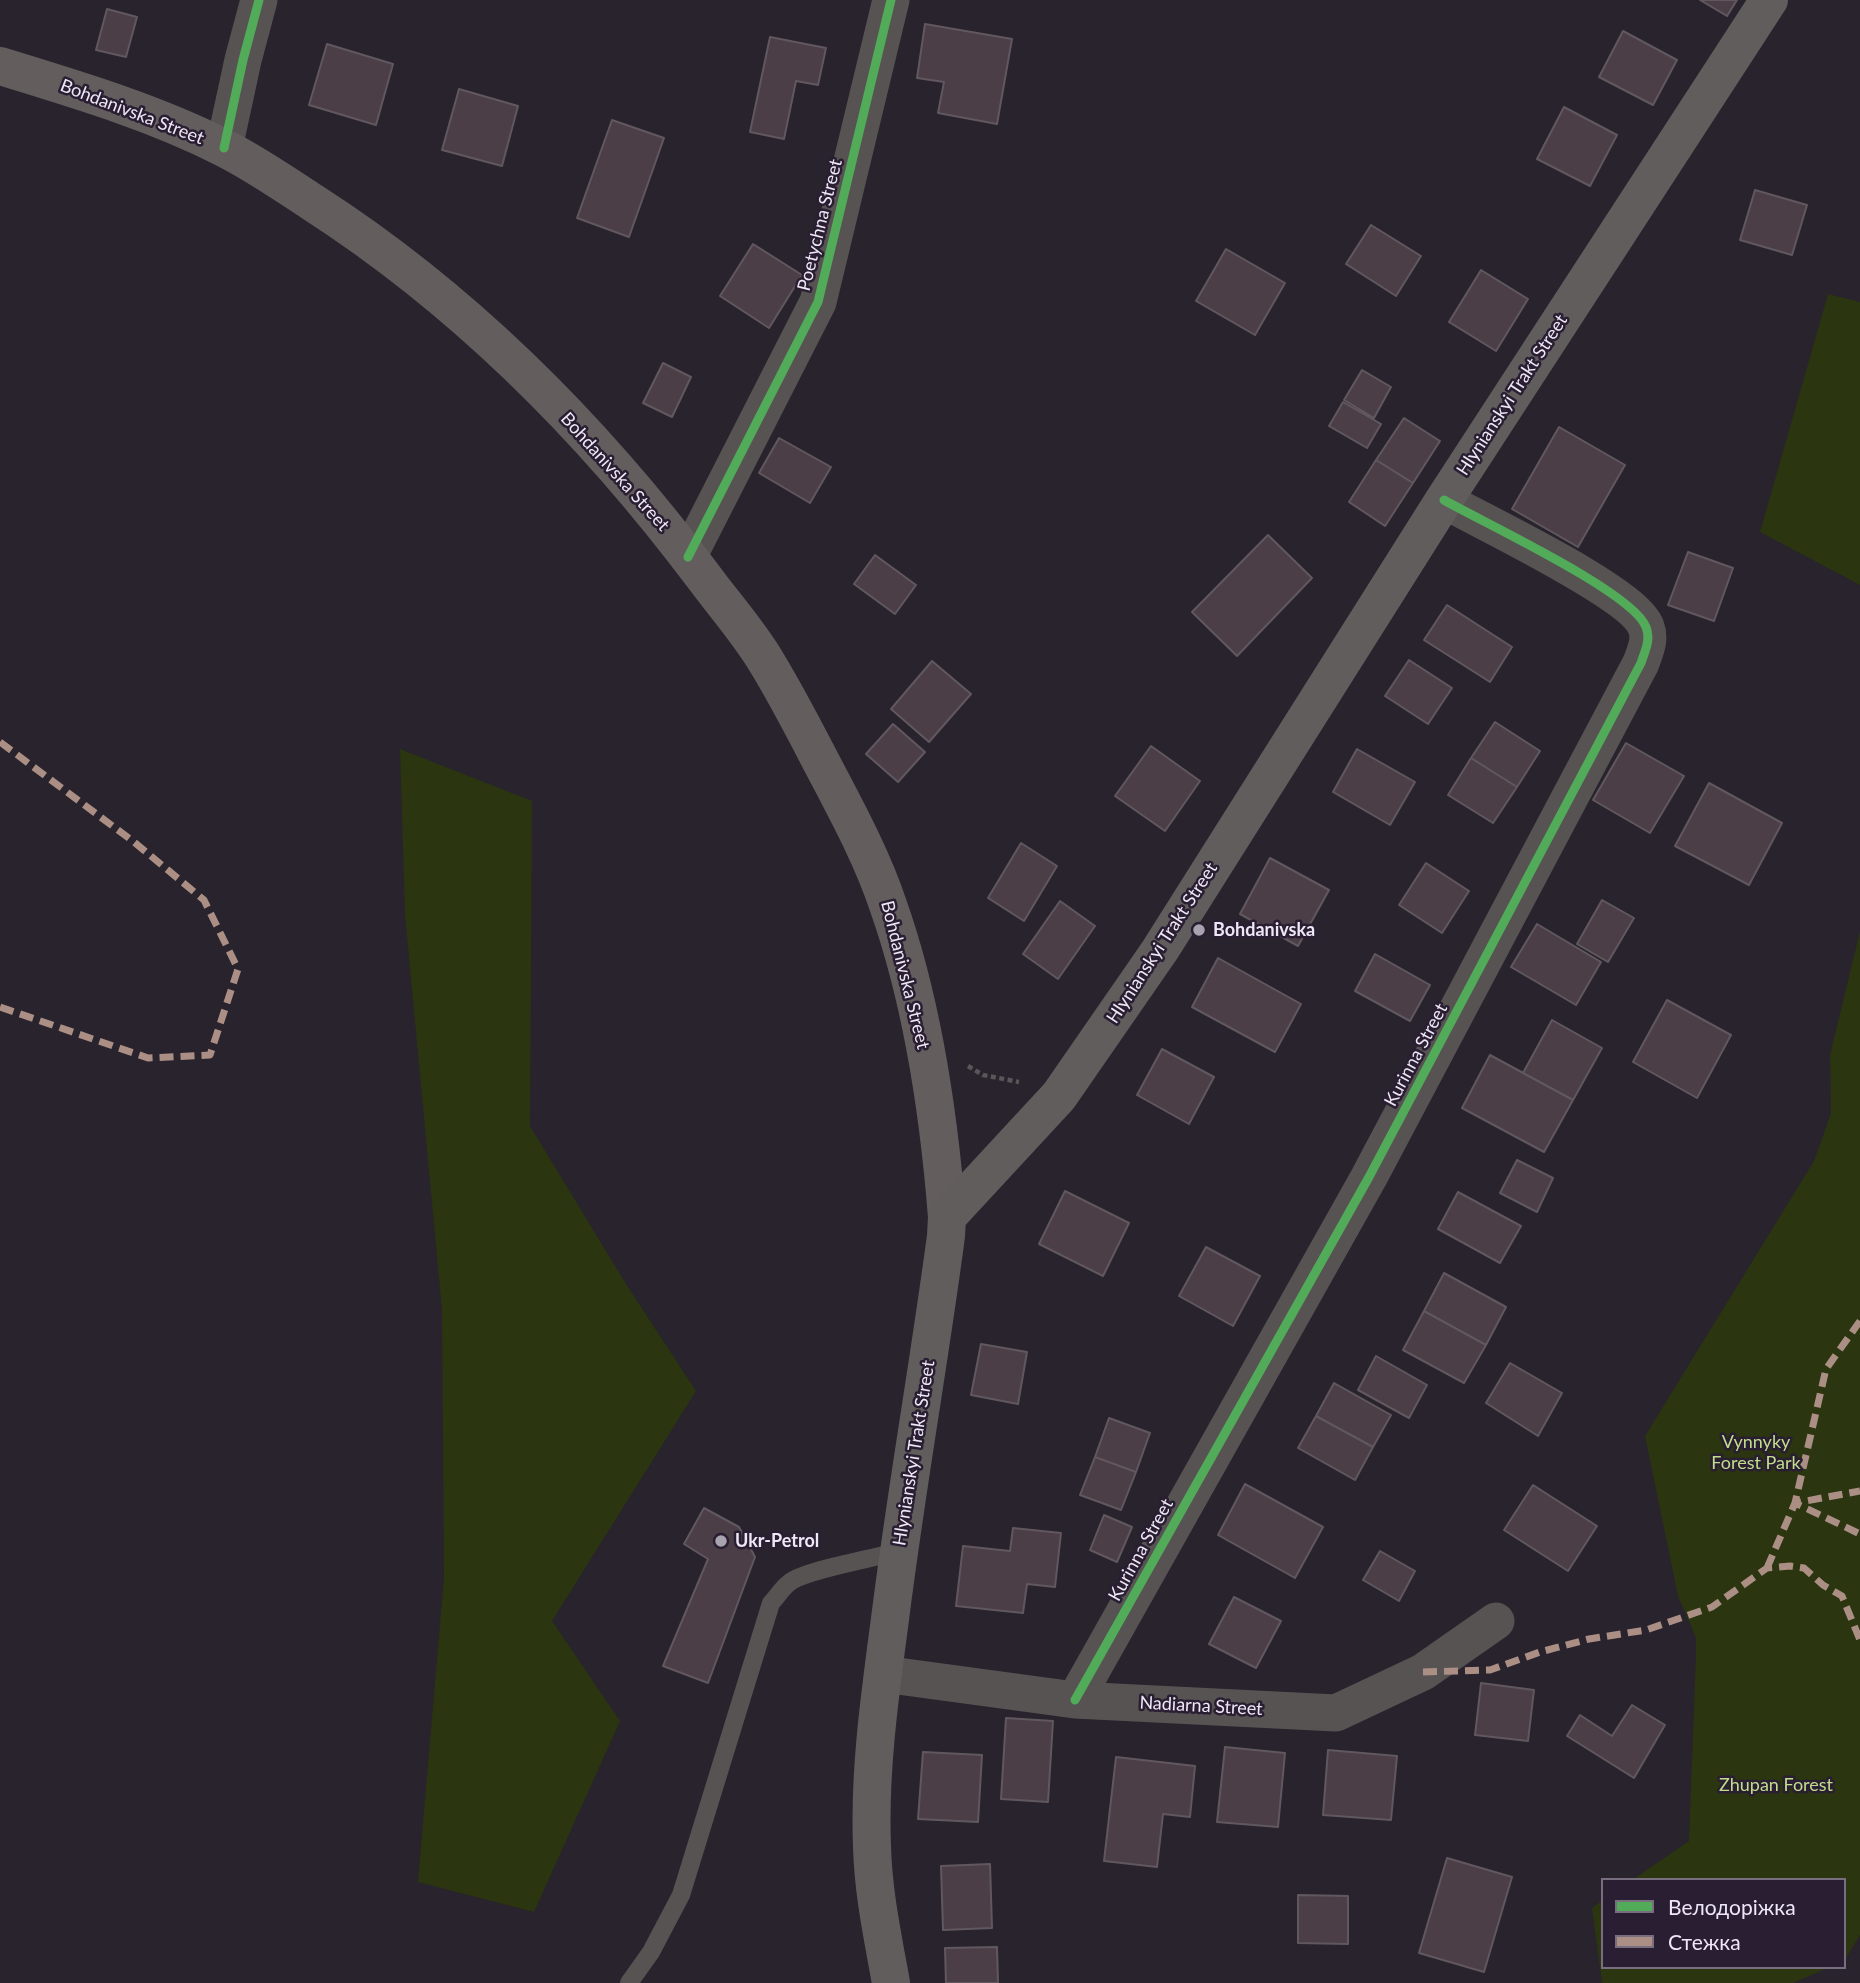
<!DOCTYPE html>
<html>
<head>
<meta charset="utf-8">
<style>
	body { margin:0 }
	#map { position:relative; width:1860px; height:1983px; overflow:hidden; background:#28232d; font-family:Lato,sans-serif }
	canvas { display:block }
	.legend { position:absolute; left:1601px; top:1878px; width:245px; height:91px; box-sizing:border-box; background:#291e32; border:2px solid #786e80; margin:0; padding:9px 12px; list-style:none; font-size:21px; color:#eee7f5 }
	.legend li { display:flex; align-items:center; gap:14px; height:35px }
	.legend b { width:35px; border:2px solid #786e80 }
</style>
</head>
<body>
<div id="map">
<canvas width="1860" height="1983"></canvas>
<ul class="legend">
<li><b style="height:9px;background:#51ab58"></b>Велодоріжка</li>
<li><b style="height:9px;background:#ac8f84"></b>Стежка</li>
</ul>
</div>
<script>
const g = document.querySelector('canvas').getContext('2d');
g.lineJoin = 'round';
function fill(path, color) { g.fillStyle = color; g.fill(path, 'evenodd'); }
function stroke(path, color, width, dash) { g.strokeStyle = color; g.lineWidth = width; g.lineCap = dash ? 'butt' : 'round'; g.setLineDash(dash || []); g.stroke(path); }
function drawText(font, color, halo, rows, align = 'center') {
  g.font = font + ' Lato,sans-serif'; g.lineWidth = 5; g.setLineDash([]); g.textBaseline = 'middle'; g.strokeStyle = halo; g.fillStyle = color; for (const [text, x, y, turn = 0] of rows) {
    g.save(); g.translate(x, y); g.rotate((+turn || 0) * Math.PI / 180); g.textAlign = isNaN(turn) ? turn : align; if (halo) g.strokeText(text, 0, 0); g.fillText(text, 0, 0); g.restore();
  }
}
fill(new Path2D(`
	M1828,294l32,8v283l-100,-53z
	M400,749l132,52 -2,325 96,158 70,107 -144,230 68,100 -86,191 -116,-30 26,-305 -2,-267 -37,-395z
	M1860,931v1004l-16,26v-81h-212l57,-39 7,-187v-16l-18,-42 -33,-160 169,-275 17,-48 -1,-58z
	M1603,1900v67h227l-37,16h-191l-10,-75z`), '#2b3510');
const building = new Path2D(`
	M1700,0h37l-10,16z
	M107,9l30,8 -11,40 -30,-7z
	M925,24l87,15 -15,85 -59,-11 6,-31 -27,-4z
	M1623,31l54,29 -24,45 -54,-28z
	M770,37l56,11 -8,37 -22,-4 -12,58 -34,-7z
	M327,44l66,20 -17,61 -67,-20z
	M459,89l59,17 -16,60 -60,-16z
	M1564,107l53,28 -27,51 -53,-27z
	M612,120l52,18 -35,99 -52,-19z
	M1755,190l52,15 -15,50 -52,-15z
	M1371,225l50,31 -25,40 -50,-32z
	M753,244l49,31 -33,53 -49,-32z
	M1226,249l59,34 -30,52 -59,-34z
	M1481,270l47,29 -32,52 -47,-29z
	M663,363l28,14 -19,40 -29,-14z
	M1362,370l29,17 -17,31 -30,-18z
	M1343,402l38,22 -14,24 -38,-22z
	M1404,418l36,23 -27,42 -37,-23z
	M1559,427l66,38 -47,82 -66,-38z
	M779,438l52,29 -21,36 -51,-30z
	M1376,460l37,23 -28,43 -36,-24z
	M1268,535l44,43 -75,78 -45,-44z
	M1688,552l45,16 -19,53 -46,-16z
	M875,555l41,30 -21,29 -41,-30z
	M1447,605l65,42 -22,35 -66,-42z
	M1409,660l43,28 -24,36 -43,-28z
	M932,661l39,33 -42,48 -38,-33z
	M1495,722l45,29 -23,36 -46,-29z
	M893,724l32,28 -27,30 -32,-28z
	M1626,743l58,33 -34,57 -57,-33z
	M1151,746l49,35 -35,50 -50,-35z
	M1357,749l58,33 -25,43 -57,-33z
	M1471,758l46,29 -24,36 -45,-28z
	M1709,783l73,40 -33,62 -74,-39z
	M1021,843l36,23 -33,55 -36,-23z
	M1270,858l59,32 -31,56 -58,-32z
	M1426,863l43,28 -27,42 -43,-28z
	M1602,900l32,18 -26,44 -31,-18z
	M1060,901l35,25 -37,53 -35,-25z
	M1537,924l64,38 -25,43 -65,-38z
	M1375,954l55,31 -20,36 -55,-30z
	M1218,958l83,46 -26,48 -83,-45z
	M1667,1000l64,35 -34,63 -64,-36z
	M1552,1020l50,28 -29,52 -50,-27z
	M1162,1049l52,28 -25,47 -52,-29z
	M1490,1055l83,45 -29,52 -82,-44z
	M1517,1160l36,18 -16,34 -37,-19z
	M1065,1191l64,32 -26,53 -64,-32z
	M1458,1192l63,34 -21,37 -62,-34z
	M1206,1247l54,29 -27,50 -54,-30z
	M1444,1273l62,34 -20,38 -62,-34z
	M1424,1311l62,34 -22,38 -61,-33z
	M981,1344l46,8 -9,52 -47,-9z
	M1376,1356l51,29 -18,33 -51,-28z
	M1510,1363l52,30 -24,43 -52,-33z
	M1334,1383l57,32 -18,32 -57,-31z
	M1316,1416l57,31 -18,33 -57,-32z
	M1109,1418l41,15 -14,39 -41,-15z
	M1095,1457l41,15 -15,38 -41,-15z
	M1245,1484l78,43 -28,51 -77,-43z
	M1533,1485l64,41 -29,45 -64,-41z
	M704,1508l35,19 16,30 -47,126 -45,-17 45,-107 -24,-15z
	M1104,1515l28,12 -15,35 -27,-12z
	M1013,1528l48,5 -6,54 -28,-3 -4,29 -67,-7 7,-60 47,5z
	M1380,1551l35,20 -16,30 -36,-21z
	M1234,1597l47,24 -25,47 -47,-24z
	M1481,1683l53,7 -6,51 -53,-6z
	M1632,1705l33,20 -31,53 -67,-42 13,-21 32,21z
	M1006,1718l47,3 -5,81 -47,-3z
	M1225,1747l60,6 -7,74 -61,-5z
	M1328,1750l69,6 -6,64 -68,-5z
	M923,1752l59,3 -4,67 -60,-3z
	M1116,1757l79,9 -5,51 -27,-3 -6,53 -53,-6z
	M1447,1858l65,19 -28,95 -65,-19z
	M990,1864l2,64 -49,2 -2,-64z
	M1298,1895l50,1v48l-50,-1z
	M997,1947l1,36h-52l-1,-35z`);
fill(building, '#4b3e47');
stroke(building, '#61585f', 2);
stroke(new Path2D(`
	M968,1066l15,9 36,7`), '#595658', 4.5, [5, 3.5]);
stroke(new Path2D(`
	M629,1983l22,-31 30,-57 90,-292c6,-6 11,-15 18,-20 14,-13 88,-25 110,-32`), '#575353', 18);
stroke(new Path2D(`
	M224,148l19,-88 16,-60
	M688,557l130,-255 73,-302
	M883,1674l192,26 261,13 87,-41 73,-51
	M1075,1700l294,-523 272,-514c4,-12 10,-23 5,-36 -13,-35 -164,-105 -202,-127`), '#575353', 37);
stroke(new Path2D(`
	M0,66c75,23 153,46 224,82 30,15 59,35 88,54 154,99 285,232 394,378 20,27 44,54 61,83 22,36 41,74 61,112 22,42 45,85 60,130 34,96 51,210 59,312`), '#635e5d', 38);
stroke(new Path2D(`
	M891,1983c-8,-45 -18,-91 -19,-137 -3,-75 8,-152 18,-227 16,-128 39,-255 56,-383l1,-19 112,-121 101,-146 284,-450 325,-500`), '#615d5d', 38);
stroke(new Path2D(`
	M0,742l134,100 70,58 34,69 -28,86 -62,3 -148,-51
	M1860,1321l-34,48 -31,134 65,31
	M1767,1568l28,-65 65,-12
	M1423,1672l67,-2 50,-18 49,-13 57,-9 66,-23 55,-39 23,-2 14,2 19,17 19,11 18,44`), '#ac8f84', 7, [14, 7]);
stroke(new Path2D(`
	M224,148l19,-88 16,-60
	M688,557l130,-255 73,-302
	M1075,1700l294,-523 272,-514c4,-12 10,-23 5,-36 -13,-35 -164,-105 -202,-127`), '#51ab58', 9);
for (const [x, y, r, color] of [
	[1199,930,7,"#a9a2af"],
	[721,1541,7,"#a9a2af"]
]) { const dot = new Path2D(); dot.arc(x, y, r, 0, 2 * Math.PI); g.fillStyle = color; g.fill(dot); stroke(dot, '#291e32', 2.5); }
drawText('18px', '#eee7f5', '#291e32', [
	["Bohdanivska Street",132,112,21],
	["Poetychna Street",820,225,-76],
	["Hlynianskyi Trakt Street",1512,395,-57],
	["Bohdanivska Street",615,472,48],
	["Hlynianskyi Trakt Street",1162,943,-57],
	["Bohdanivska Street",905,975,76],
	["Kurinna Street",1416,1055,-62],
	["Hlynianskyi Trakt Street",914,1453,-81],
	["Kurinna Street",1141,1550,-61],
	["Nadiarna Street",1201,1706,3]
]);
drawText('bold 18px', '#eee7f5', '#291e32', [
	["Bohdanivska",1213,930],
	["Ukr-Petrol",735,1541]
], 'left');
drawText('18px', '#c1dd8b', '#291e32', [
	["Vynnyky",1756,1442],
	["Forest Park",1756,1463],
	["Zhupan Forest",1776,1785]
]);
</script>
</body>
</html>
